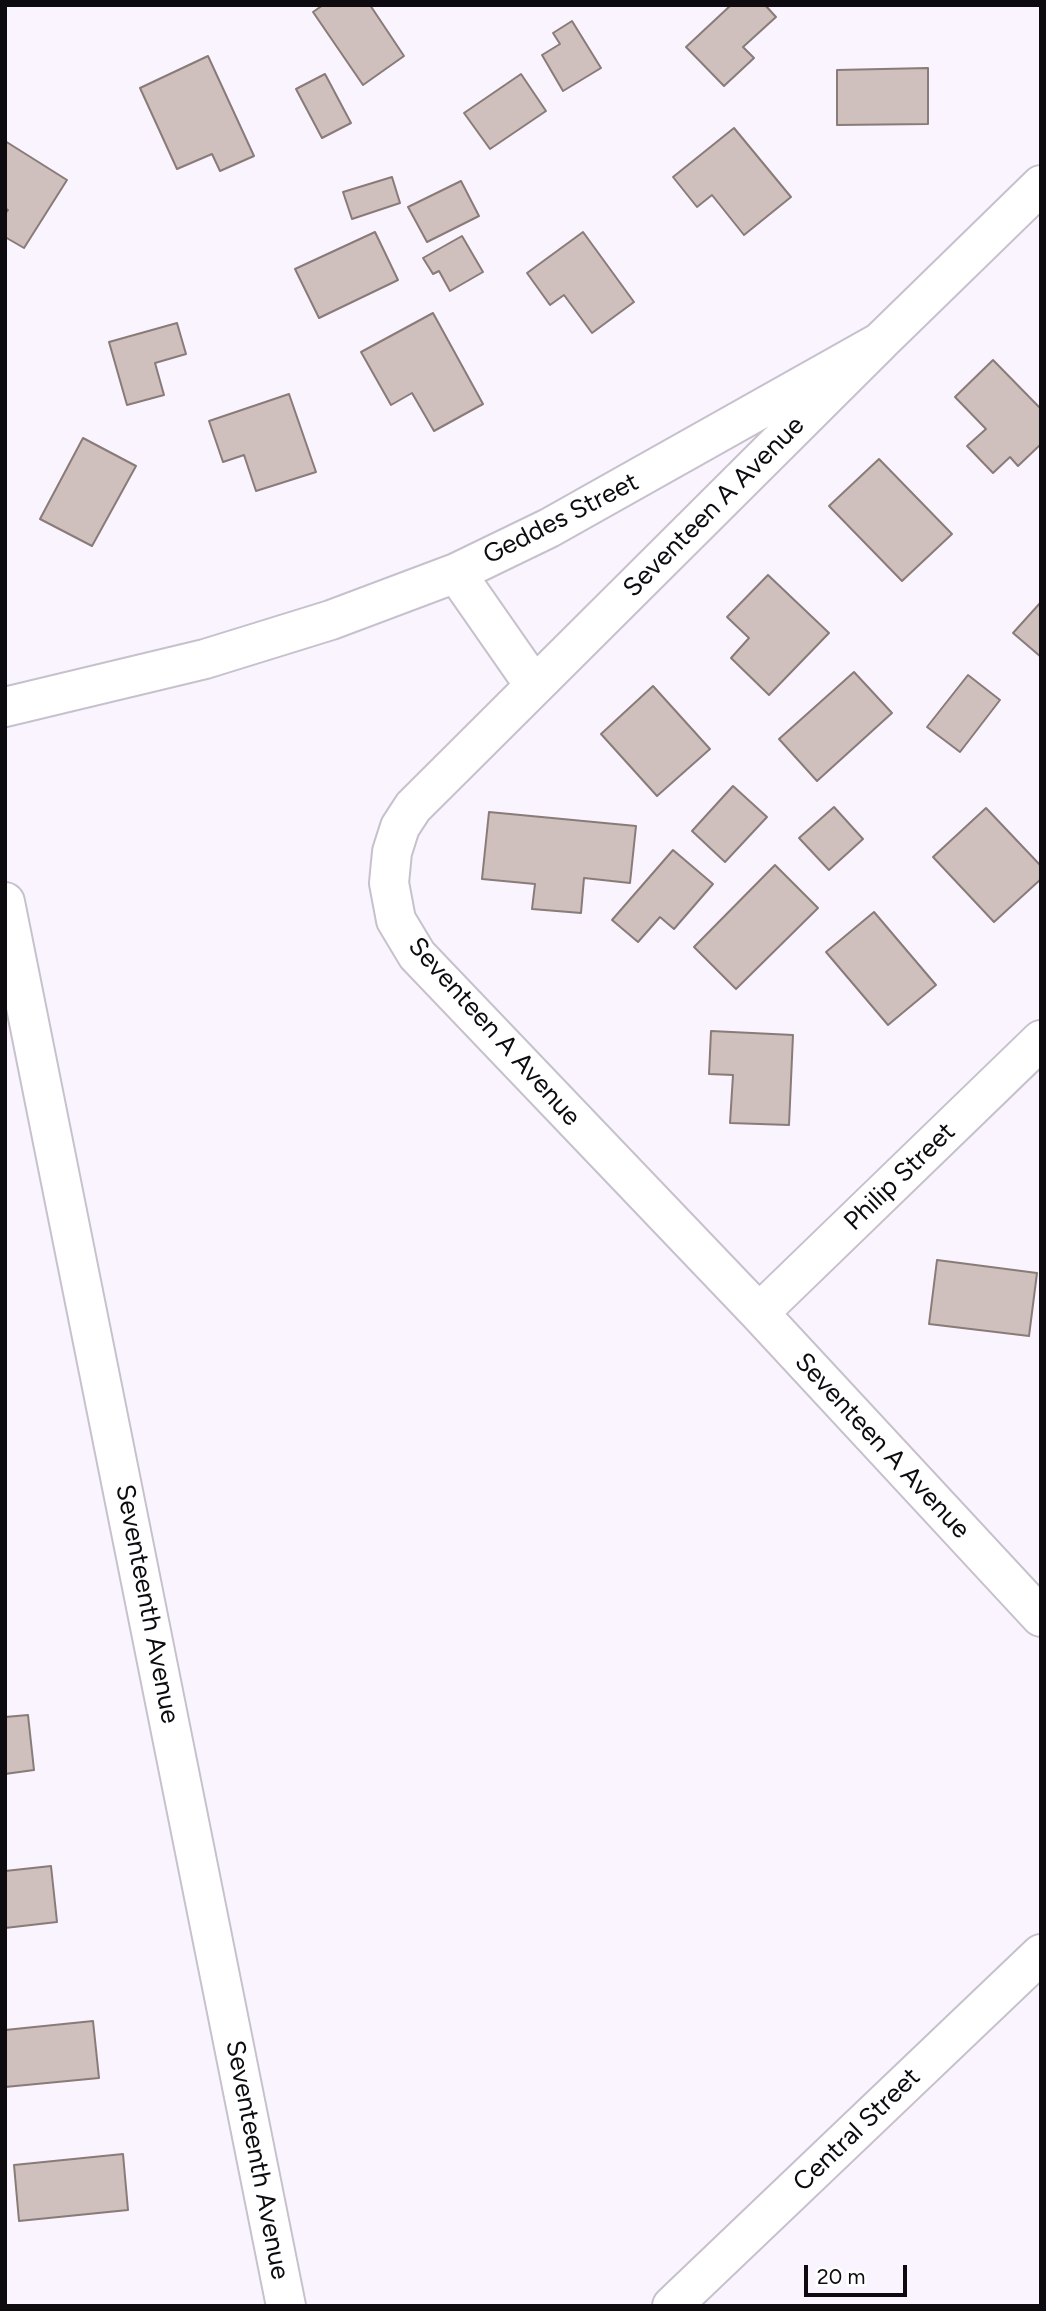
<!DOCTYPE html>
<html>
<head>
<meta charset="utf-8">
<style>
	body { margin:0 }
	#map { position:relative; width:1046px; height:2311px; overflow:hidden; background:#f9f4fe; font-family:Figtree,sans-serif }
	canvas { display:block }
	.frame { position:absolute; inset:0; border:7px solid #0d0b0f; pointer-events:none }
	.scale { position:absolute; left:804px; top:2265px; width:103px; height:32px; box-sizing:border-box; border:4px solid #0d0b0f; border-top:0; padding-left:9px; font-size:21px; line-height:24px; white-space:nowrap; color:#0d0b0f; -webkit-text-stroke:5px #fff; paint-order:stroke }
</style>
</head>
<body>
<div id="map">
<canvas width="1046" height="2311"></canvas>
<div class="frame"></div>
<div class="scale">20 m</div>
</div>
<script>
const g = document.querySelector('canvas').getContext('2d');
g.lineJoin = 'round';
function fill(path, color) { g.fillStyle = color; g.fill(path, 'evenodd'); }
function stroke(path, color, width, dash) { g.strokeStyle = color; g.lineWidth = width; g.lineCap = dash ? 'butt' : 'round'; g.setLineDash(dash || []); g.stroke(path); }
function drawText(font, color, halo, rows, align = 'center') {
  g.font = font + ' Figtree,sans-serif'; g.lineWidth = 6; g.setLineDash([]); g.textBaseline = 'middle'; g.strokeStyle = halo; g.fillStyle = color; for (const [text, x, y, turn = 0] of rows) {
    g.save(); g.translate(x, y); g.rotate((+turn || 0) * Math.PI / 180); g.textAlign = isNaN(turn) ? turn : align; if (halo) g.strokeText(text, 0, 0); g.fillText(text, 0, 0); g.restore();
  }
}
const building = new Path2D(`
	M323,5h47l34,51 -41,29 -50,-73z
	M731,5h34l11,12 -33,30 11,11 -30,28 -38,-39z
	M572,21l29,47 -38,23 -21,-36 18,-11 -7,-11z
	M208,56l46,100 -34,15 -8,-17 -35,15 -37,-81z
	M928,68v56l-91,1v-55z
	M325,74l26,49 -29,15 -26,-49z
	M521,74l25,37 -56,38 -26,-36z
	M734,128l57,69 -47,38 -32,-40 -15,12 -24,-30z
	M5,141l62,39 -43,68 -19,-11v-23l3,-4 -3,-2z
	M392,177l8,26 -48,16 -9,-27z
	M461,181l18,35 -52,26 -19,-35z
	M375,232l23,48 -79,38 -24,-49z
	M583,232l51,70 -42,31 -28,-38 -14,10 -23,-32z
	M462,236l21,36 -33,19 -11,-20 -6,3 -10,-16z
	M433,313l50,91 -49,27 -22,-38 -21,12 -30,-53z
	M177,323l9,31 -31,9 9,32 -37,10 -18,-63z
	M993,360l48,49v35l-23,22 -8,-9 -17,16 -26,-27 19,-17 -31,-32z
	M289,394l27,78 -60,19 -12,-36 -21,7 -14,-41z
	M83,438l53,28 -44,80 -52,-27z
	M879,459l73,75 -50,47 -73,-75z
	M768,575l61,58 -60,62 -38,-37 18,-20 -22,-21z
	M1041,602v55l-28,-24z
	M854,672l38,41 -75,68 -38,-42z
	M968,675l32,25 -40,52 -33,-25z
	M653,686l57,63 -53,47 -56,-62z
	M733,786l34,31 -42,45 -33,-31z
	M834,807l29,32 -34,31 -30,-32z
	M986,808l55,58v13l-47,43 -61,-65z
	M489,812l147,14 -6,57 -46,-5 -3,35 -49,-4 3,-25 -53,-5z
	M673,850l40,34 -39,45 -14,-12 -22,25 -26,-22z
	M775,865l43,43 -82,81 -42,-42z
	M874,912l62,73 -48,40 -62,-73z
	M711,1031l82,4 -4,90 -59,-2 3,-48 -24,-1z
	M937,1260l100,13 -8,63 -100,-12z
	M28,1715l6,55 -29,4v-57z
	M51,1866l6,56 -52,6v-57z
	M93,2021l6,57 -94,9v-57z
	M123,2154l5,56 -109,11 -5,-56z`);
fill(building, '#cfbfbd');
stroke(building, '#897b78', 2);
const minor = new Path2D(`
	M880,342l-467,465 -13,20 -8,25 -3,31 7,37 21,35 342,358 282,304
	M456,573l78,112
	M5,707l200,-48 126,-39 125,-47 93,-45 331,-186 161,-157
	M5,902l281,1404
	M759,1313l282,-273`);
const major = new Path2D(`
	M672,2306l369,-352`);
stroke(minor, '#c7c1cd', 42);
stroke(major, '#c7c1cd', 42);
stroke(minor, '#fff', 38);
stroke(major, '#fff', 38);
drawText('26px', '#0d0b0f', '#fff', [
	["Seventeen A Avenue",714,507,-45],
	["Geddes Street",561,519,-27],
	["Seventeen A Avenue",494,1032,48],
	["Philip Street",900,1177,-44],
	["Seventeen A Avenue",882,1446,47],
	["Seventeenth Avenue",147,1604,79],
	["Central Street",857,2130,-44],
	["Seventeenth Avenue",257,2160,79]
]);
</script>
</body>
</html>
